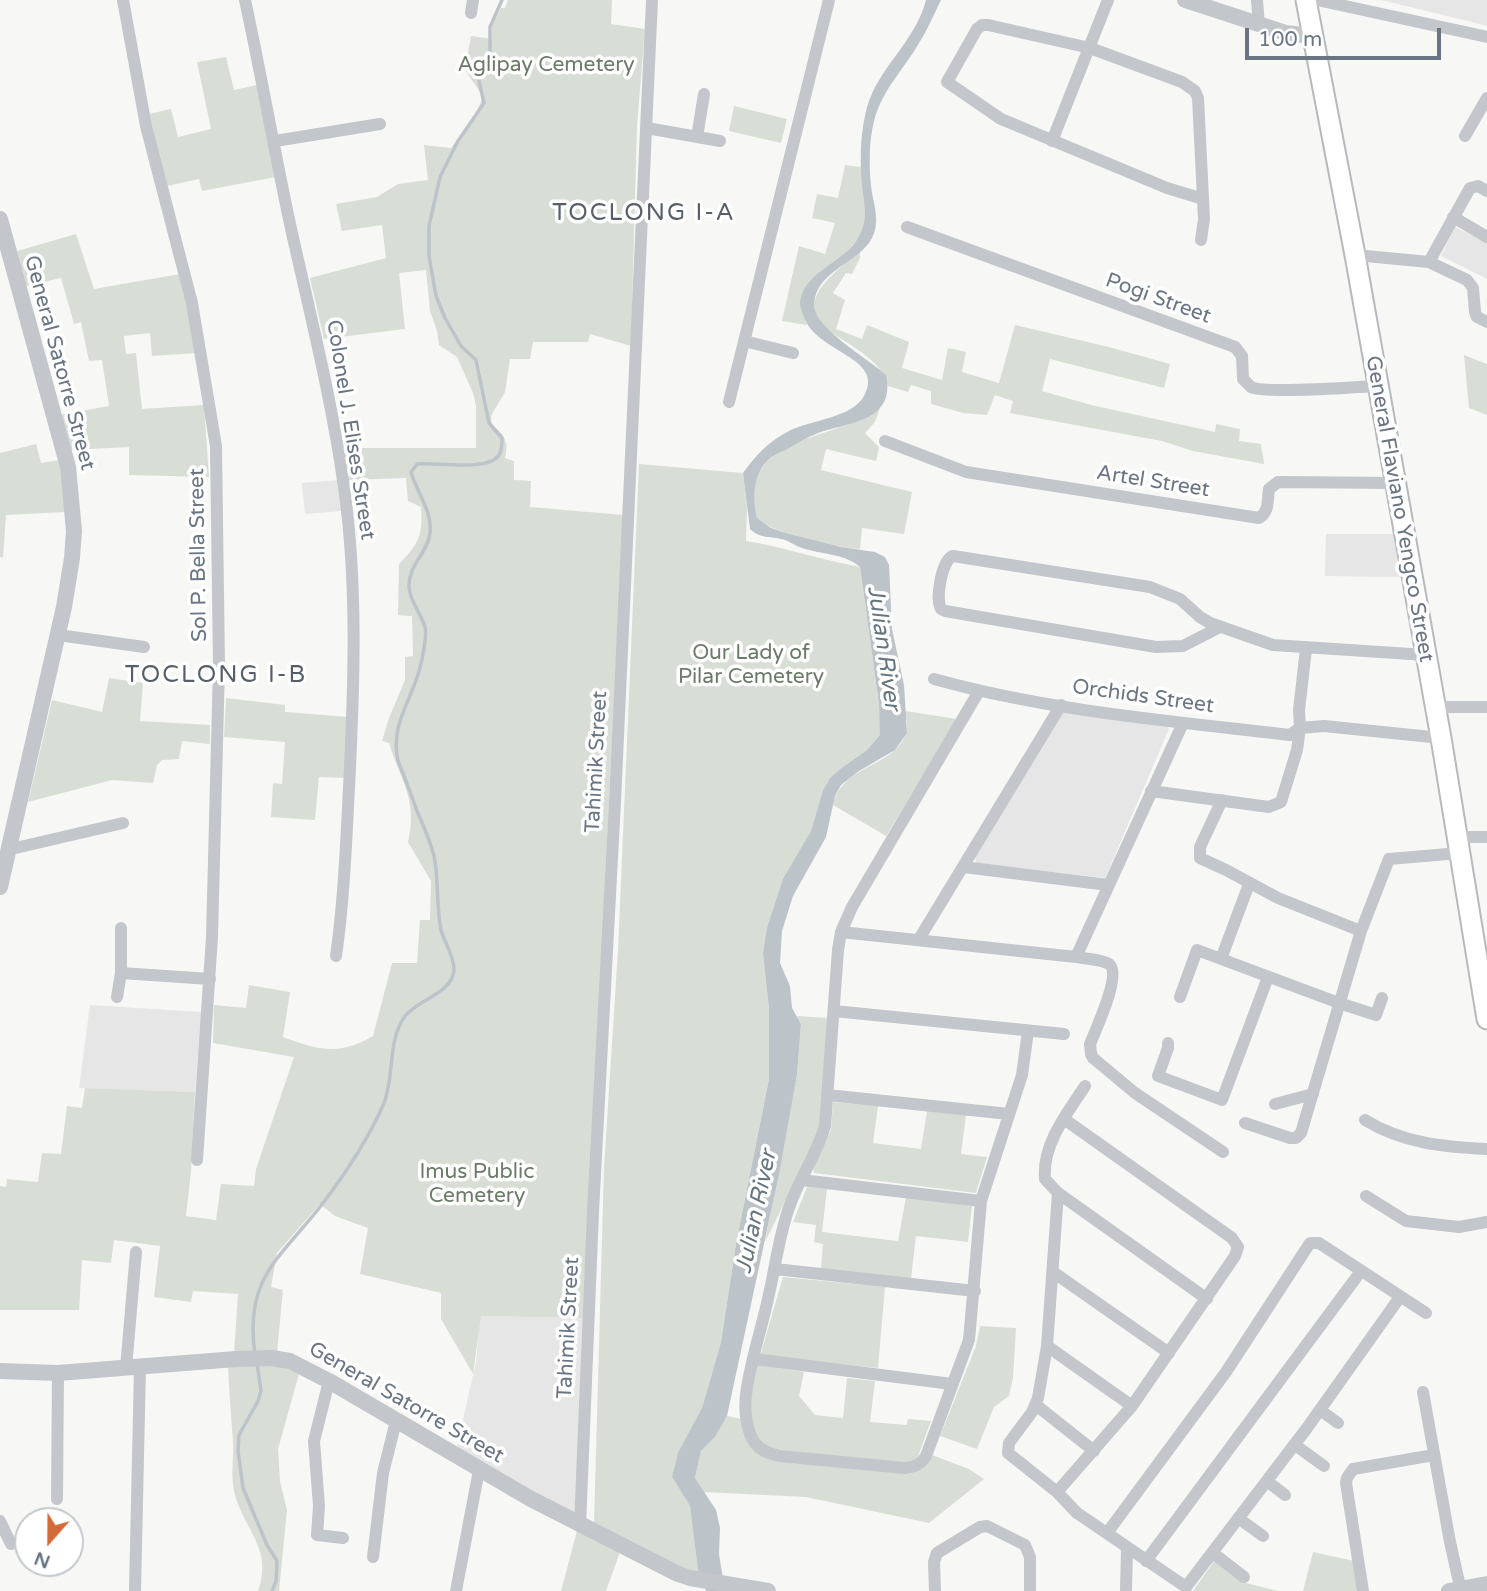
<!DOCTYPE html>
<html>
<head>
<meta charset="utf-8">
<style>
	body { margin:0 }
	#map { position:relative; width:1487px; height:1591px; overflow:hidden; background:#f7f7f5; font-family:"Varela Round",sans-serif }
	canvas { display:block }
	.north { position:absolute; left:14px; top:1507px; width:70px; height:70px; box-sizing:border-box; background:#fff; border:2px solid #c3c8cd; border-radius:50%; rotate:201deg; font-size:19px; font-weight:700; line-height:28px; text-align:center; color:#697583 }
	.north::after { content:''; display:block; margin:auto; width:24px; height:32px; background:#d36a39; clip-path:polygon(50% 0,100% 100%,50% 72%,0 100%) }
	.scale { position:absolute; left:1245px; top:28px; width:196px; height:32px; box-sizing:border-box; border:4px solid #697583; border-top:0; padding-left:9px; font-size:21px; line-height:24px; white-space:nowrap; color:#697583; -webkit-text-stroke:5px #fff; paint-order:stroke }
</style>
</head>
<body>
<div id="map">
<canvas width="1487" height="1591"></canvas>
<div class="north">N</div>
<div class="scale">100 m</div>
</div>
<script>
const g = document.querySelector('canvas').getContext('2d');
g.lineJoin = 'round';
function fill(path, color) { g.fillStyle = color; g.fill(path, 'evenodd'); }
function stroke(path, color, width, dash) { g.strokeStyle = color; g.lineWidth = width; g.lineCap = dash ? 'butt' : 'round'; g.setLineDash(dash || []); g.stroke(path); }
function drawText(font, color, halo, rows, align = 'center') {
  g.font = font + ' "Varela Round",sans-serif'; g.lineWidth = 7; g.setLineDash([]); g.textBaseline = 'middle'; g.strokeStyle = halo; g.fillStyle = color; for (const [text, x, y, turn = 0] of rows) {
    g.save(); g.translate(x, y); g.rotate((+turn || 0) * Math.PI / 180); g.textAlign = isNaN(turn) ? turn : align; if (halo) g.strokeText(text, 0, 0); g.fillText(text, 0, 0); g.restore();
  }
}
fill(new Path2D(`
	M1381,0h106v26l-11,-3z
	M1455,227l32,16v36l-46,-23z
	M339,480l3,31 -37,3 -3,-31z
	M1326,534h67l7,43 -75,-1z
	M1062,711l106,16 1,2 -64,149 -128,-15 -3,-6z
	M90,1005l111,7 -6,80 -116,-4z
	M480,1316l104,2 -8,196 -120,-63 20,-89z`), '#e5e6e5');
fill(new Path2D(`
	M508,0h104l-1,24 34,5 -8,97 -6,220 -41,-12 -2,8h-55l-3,17h-20l-5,33 -14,24 1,9c13,10 17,17 13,33l9,3v19l17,1 -1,26 93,8 -39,803 -103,-2 -8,58 -32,-55v-26l-81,-19 8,-46 -33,-12 -15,-12 -43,49 -6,34 12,3 -6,62 -43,1 4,-59 -45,-3 -2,11 -37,-5 6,-51 -46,-6 -3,23 -29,-3 -3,50h-79v-124l6,1 1,-8 31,3 4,-29 19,1 6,-48 15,2 3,-20 110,4 -4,80 -5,44 30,4 5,-36 33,2 2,-17 38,-112 -81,-14 1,-38 32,3 3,-23 41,7 -7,45c34,13 56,19 90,-1l19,-73h25l3,-43h10l1,-39 -23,-39c10,-43 -7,-60 -19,-99l-7,-2 7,-23 16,-38v-23l8,-1 -1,-40 -14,-1 1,-51c20,-21 24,-28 22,-57l-13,-6 -2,-23 -57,2 -5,-32h132v-42l-3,-13 -16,-36 -18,-12 -2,-14 -7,-20 -4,-41 -27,3 6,56 -81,10 -14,-61 76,-20 -4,-33 -40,6 -6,-27 41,-7 21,-13 30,-4 -4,-35 27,3 25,-34 6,-15 -2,-7 -15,-22 6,-34 21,3v-13l9,-18h4z
	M226,57l8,33 23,-5 19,92 -74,14 -3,-12 -32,7 -18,-72 22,-5 7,28 33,-8 -14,-67z
	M734,106l53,13 -6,24 -52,-12z
	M845,165l16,2 5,43 -2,15 -6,14 -14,16 -24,17 -15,49 2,4 -25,-4 17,-75 26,8 10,-31 -23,-5 5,-24 21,4z
	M76,234l18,55 86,-15 17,79 -45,3 -2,-23 -26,3 2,18 10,-1 6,56 62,-4 5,72 -80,-2v-28l-58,3 -11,-35 49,-9 -7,-46 -13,1 -8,-39 -7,2 -13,-46 -36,8 -8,-35z
	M860,252v6l-8,16 -6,-1 -13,20 12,7 -9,29 26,10 5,-14 42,17 -7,26 40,12 6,-32 18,4 -4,20 37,11 16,-58 94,22 61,17 -6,24 -114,-29 -8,32 49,14 124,27 1,-8 24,5 -1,12 22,3 3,20 -71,-13 -31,-10 -152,-28 3,-12 -18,-6 -8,20 -24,-2 -32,-9v-13l-20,-6 -3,7 -20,-6c-12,-56 -141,-52 -28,-134z
	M1464,355l23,9v51l-18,-7z
	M880,408l-5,14 -10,11 14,14 -3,14 -50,-12 -5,21 91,22 -8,42 -42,-6 -2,21c-30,-3 -79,-11 -103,-31 -20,-86 77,-75 123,-110z
	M36,444l5,19 18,-3 7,52 -60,3 -3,43 -3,-1v-104z
	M639,464l104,9 4,33 -1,35c38,6 75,19 114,26l19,137 2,31 -14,15 -27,19 -10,9 -7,12 -12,41 -14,25 -34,98 6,55v70l-33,165 -15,98 -19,66 -30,69 18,29 10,68 -10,-1 -96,-50 10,-356 14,-217z
	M109,678l34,5 -3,38 70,4v19l-28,-3 -3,18 -17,1 -5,5 -4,18 -41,-3 -84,22 24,-102 50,12z
	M226,698l59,7v7l64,5 -4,61 -26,-1 -4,43 -44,-3 2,-34 9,1 3,-42 -61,-5z
	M905,711l52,8 -71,117 -53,-31c9,-43 70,-38 74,-78 1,-5 -2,-11 -2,-16z
	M797,1016l32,2 -9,105 -4,16 -51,103 32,-167 4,-51z
	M833,1102l45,4 -5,37 48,6 6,-38 39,4 -5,39 26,3 -11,36 -162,-20 -1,-5 18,-38z
	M807,1187l20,2 -5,43 76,9 8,-44 66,9 -4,36 -52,-6 -5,43 -90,-10 2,-25 -9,-2 2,-17 -23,-3z
	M783,1277l102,10 -7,81 -118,-12z
	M980,1326l36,2 -3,50 -4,18 -15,11 -17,42 -37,-13 36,-90z
	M228,1365h53l18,9 -21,75 2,32 7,29 -8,81h-21c15,-42 -13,-60 -23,-96 -5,-18 -1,-36 -2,-54 -2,-25 -4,-51 -5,-76z
	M757,1365l47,7 -5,24 16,19 28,3 4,-40 28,3 -5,41 37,3 1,-6 23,2 -13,35 -6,7 -69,-5 -63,-8 -17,-5 -9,-11 -5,-22 2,-19z
	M727,1416l15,3 17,34 148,18 25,-16 37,14 15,10 -55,44 -123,-26 -103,-5 -8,-14 6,-27 14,-14z
	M577,1531l43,21 -14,39h-45z
	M1313,1552l41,9 4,30h-55z
	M1214,1561l28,21 36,9h-85z`), '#d8ded6');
fill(new Path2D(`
	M926,0h15c-7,14 -13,29 -22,43 -16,28 -36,45 -45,78 -5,19 -5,45 -3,65 2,17 10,35 1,52 -14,26 -57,33 -58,67 0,23 55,54 72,70 10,46 -36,47 -68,58 -10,4 -19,9 -29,15 -4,3 -10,4 -14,7 -22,13 -23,41 -18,63l14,10 14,5 56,14 34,5 10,5 4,8 3,64 12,56 3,48 -12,17 -36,21 -18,14 -6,11 -9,41 -33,59 -11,35 -2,32 10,23 2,22 9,16 -4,51 -18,99 -52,242 -12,21 -14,14 -6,27 21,32 4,18 -1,26 6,37h-19l-8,-22 -8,-63 -18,-29 6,-24 24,-45 19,-66 15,-98 33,-165v-70l-6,-55 4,-26 16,-49 28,-48 12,-41 7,-12 10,-9 27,-19 13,-15 -1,-31 -19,-137c-13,-13 -41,-13 -58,-19 -7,-2 -14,-8 -21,-9 -12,-3 -20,0 -31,-10l-7,-56c13,-18 26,-32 46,-42 21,-11 63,-13 75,-35 22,-39 -48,-43 -60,-79 -3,-7 -5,-13 -3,-20 8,-28 46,-36 58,-61 10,-18 5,-32 3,-51 -2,-22 -2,-47 3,-69 8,-45 50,-72 61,-116z`), '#bcc4ca');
stroke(new Path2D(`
	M255,1355c-11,-76 23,-95 65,-148 23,-30 49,-69 64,-104 11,-28 3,-62 21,-87 13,-17 47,-22 49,-46 1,-12 -10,-28 -13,-40 -5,-25 -2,-50 -7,-74 -4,-16 -11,-31 -17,-45 -6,-17 -12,-33 -19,-50 -9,-40 18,-65 24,-102 2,-10 5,-23 3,-32 -4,-14 -15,-25 -16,-40 -1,-22 19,-34 21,-54 3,-21 -14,-42 -19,-61l6,-8c19,-2 71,8 82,-9 3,-4 3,-12 3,-17l-13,-15 -13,-63 -15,-14 -16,-28 -9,-22 -7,-40v-30l11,-49 18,-36 26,-38 -5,-22 1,-10 10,-19v-25l12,-27
	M257,1363l4,28 -3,10 -19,34 -1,16 5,37 24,57 10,16 -1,20 -4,10`), '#bcc4ca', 3.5);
const secondary = new Path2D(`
	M1306,0l49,255 86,483 46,281`);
stroke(secondary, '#b6babe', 23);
stroke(new Path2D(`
	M123,0l23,126 46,177 24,143 3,220 -7,271 -15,223
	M245,0c17,78 30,156 47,233 19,85 40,168 52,254 14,99 10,201 5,301 -3,56 -5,112 -13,168
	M1257,0l2,25
	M1317,0l170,37
	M471,13l2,-13
	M647,128l73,13
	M1465,136l22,-38
	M697,137l7,-43
	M275,141l105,-17
	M1052,141l56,-141
	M1453,217l34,20
	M907,227l328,120 7,9 1,23c1,1 7,7 8,8 13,7 106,0 126,-1
	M1201,240l3,-21 -6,-121 -3,-7 -13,-9 -92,-34 -102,-23h-6l-5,4 -30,53 54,37 166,69 36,11
	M1355,255l74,7 38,18 6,8 2,24 2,5 10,5
	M1429,262l41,-74 8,-2 9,5
	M744,341l49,12
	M729,402l100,-402
	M885,441l81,31 293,46c11,-7 8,-18 10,-29l9,-7 117,1
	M1220,627l-37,19 -27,1 -211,-36 -4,-2c-6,-11 1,-49 12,-53l197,31 30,12 20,18 10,6 63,22 153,10
	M58,635l86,12
	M934,679c115,32 237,42 356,56l10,-7
	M979,691l-127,216 -11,25 -3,18 -13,176c-8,28 -25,51 -35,79 -11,29 -14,59 -21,89 -6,30 -18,65 -22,94 -3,15 -2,34 4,48 5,13 16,17 29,20l124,12c11,-1 16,-3 22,-12l43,-116 12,-139 41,-126 6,-44
	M1435,707h52
	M1300,728l24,-2 117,12
	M1151,791l118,16 12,-5 16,-52 3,-22 -1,-18 7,-61
	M1222,800l-22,47v11l26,12 52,28 83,33
	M1457,837h30
	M7,850l116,-27
	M964,867l144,18
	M841,932l235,25 107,-234
	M919,939l142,-234
	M1076,957c9,2 25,2 33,7 13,10 -13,65 -19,80l1,10 2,4 42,35 88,59
	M1221,959l28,-75
	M121,973l89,6
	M117,997l4,-24v-45
	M1180,997l17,-47 142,53 37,12 6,-17
	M834,1011l230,23
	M1168,1043v5l-10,28 64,24 46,-123
	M1085,1086c-18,28 -43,58 -40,93l13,14 149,106
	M827,1095l182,19
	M1275,1104l38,-10
	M1365,1120c37,23 79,27 122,29
	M1245,1123l45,15h6l5,-5 60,-202 28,-72 71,-6
	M801,1180l180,21
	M1058,1193l-11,153 -9,52 -6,14 -23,31 -1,10 49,39 20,21 109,74 121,-159 93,-131
	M1366,1196l40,25 53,6 28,-5
	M775,1269l200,22
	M1053,1272l116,81
	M1047,1346l85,60
	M754,1359l198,25
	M126,1368l10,-116
	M329,1381l-15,60 5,65 -2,29 26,3
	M1423,1392l27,150 11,49
	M1036,1405l58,46
	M1320,1410l18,13
	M1295,1445l29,21
	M1267,1481l18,14
	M1057,1492l75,-86 103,-150 3,-9 -6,-9 -168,-119
	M57,1499l1,-126
	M1238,1518l25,18
	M0,1521l11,23
	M580,1526l13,-314 22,-410 37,-802
	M1107,1533l119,-161 84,-129h9l107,70
	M1213,1553l31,24
	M373,1557l10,-84 13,-52
	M1146,1561l215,-290
	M135,1591l5,-224
	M456,1591l23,-121
	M935,1591l-1,-29 3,-9 43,-26 7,-1 38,19 5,12v34
	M1126,1591l1,-43
	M1363,1591l-17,-108 1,-5 6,-9 81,-14`), '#c3c6ca', 12);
stroke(new Path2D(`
	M1185,0l101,33 26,3
	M0,219l68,248 6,64 -2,27 -8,49 -64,280
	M0,1371l58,2 178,-14 36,-1 18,3 39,20 202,118 147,75 12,4 78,13
	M1449,1591l38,-7`), '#c3c6ca', 16);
stroke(secondary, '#fff', 19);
drawText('21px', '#6a7b67', '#fff', [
	["Aglipay Cemetery",546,65],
	["Our Lady of",751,653],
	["Pilar Cemetery",751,677],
	["Imus Public",477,1172],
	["Cemetery",477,1196]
]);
drawText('21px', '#697583', '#fff', [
	["Pogi Street",1158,299,20],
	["General Satorre Street",59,363,75],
	["Colonel J. Elises Street",350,430,81],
	["Artel Street",1153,482,9],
	["General Flaviano Yengco Street",1399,509,80],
	["Sol P. Bella Street",199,555,-91],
	["Orchids Street",1143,697,8],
	["Tahimik Street",597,762,-87],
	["Tahimik Street",569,1328,-87],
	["General Satorre Street",406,1403,30]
]);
drawText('italic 23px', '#65767f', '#fff', [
	["Julian River",883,648,82],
	["Julian River",757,1212,-78]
]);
g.letterSpacing = '2px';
drawText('24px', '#565f69', '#fff', [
	["TOCLONG I-A",644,214],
	["TOCLONG I-B",216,676]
]);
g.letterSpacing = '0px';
</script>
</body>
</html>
